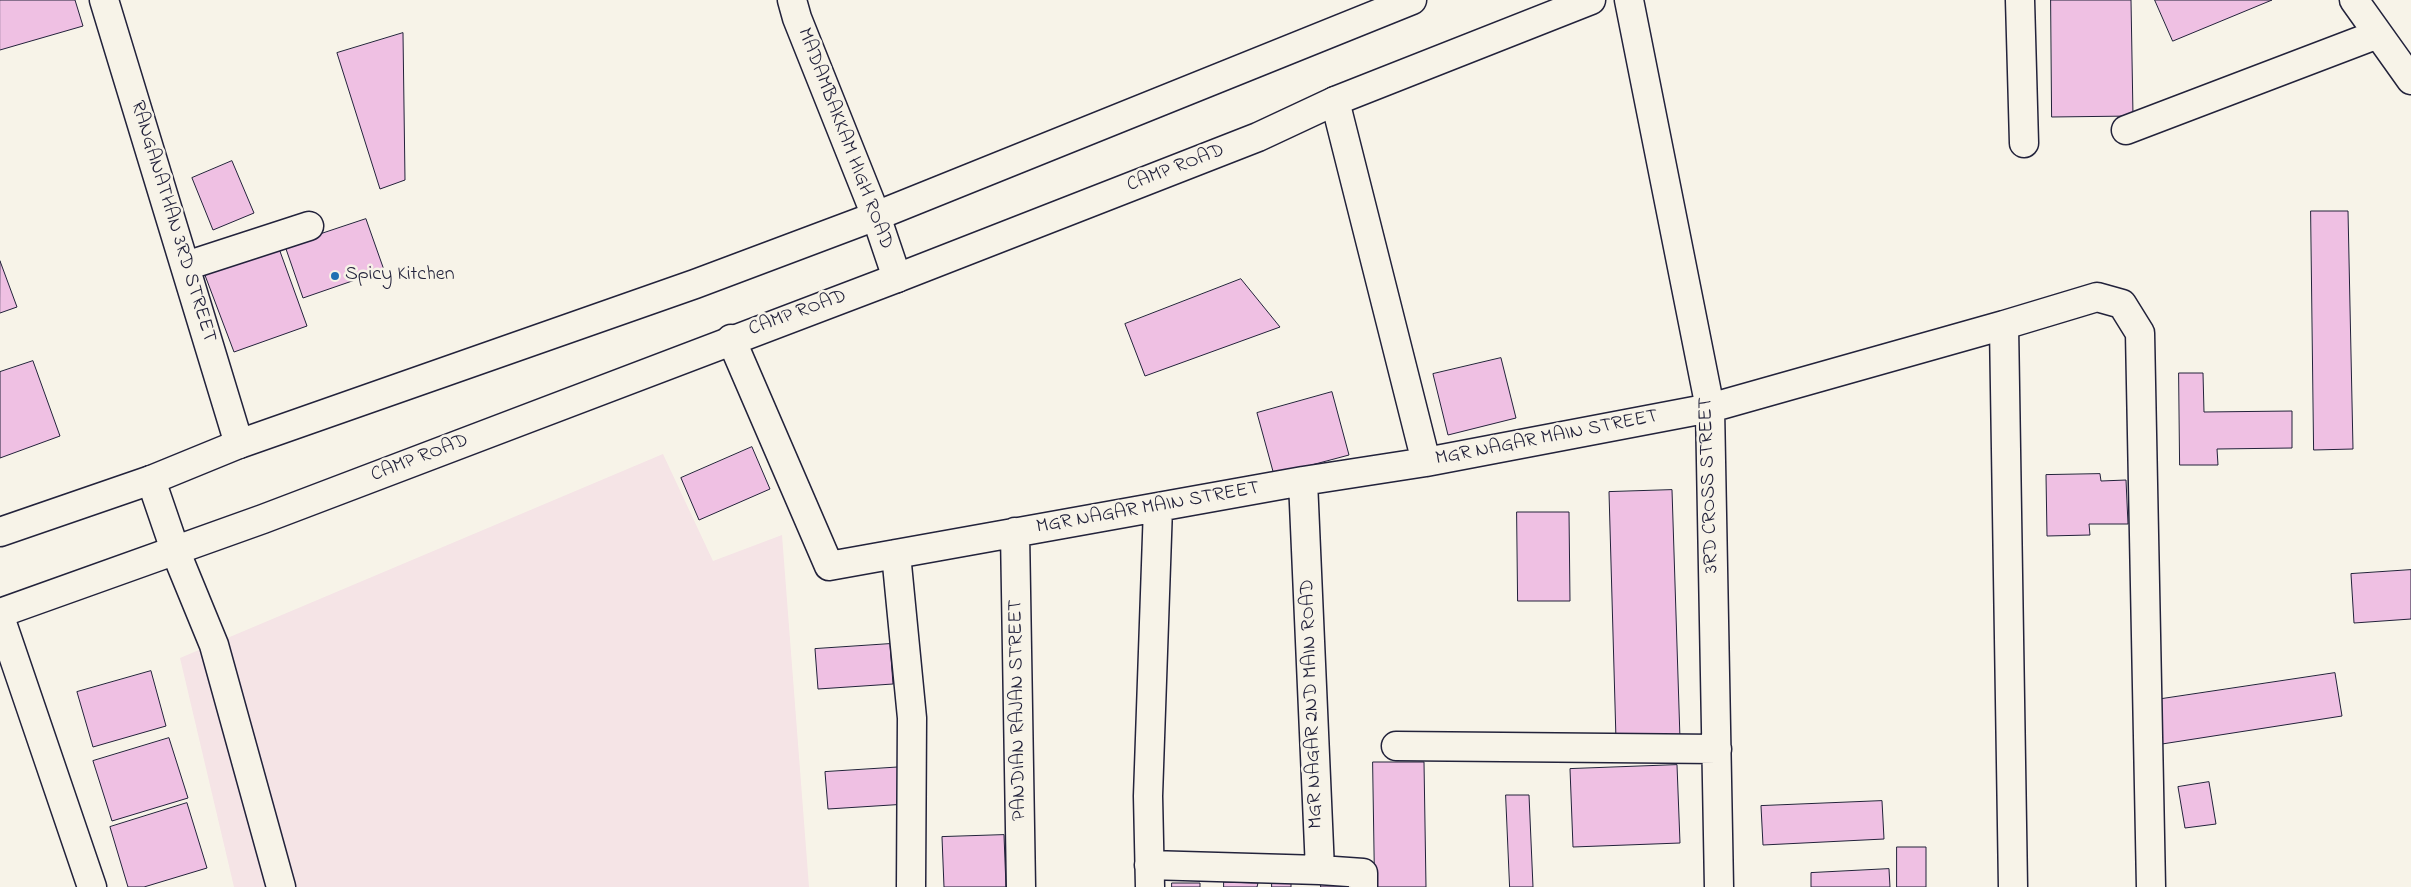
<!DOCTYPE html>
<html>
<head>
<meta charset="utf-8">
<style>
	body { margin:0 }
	canvas { display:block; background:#f7f3e8 }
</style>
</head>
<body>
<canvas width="2411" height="887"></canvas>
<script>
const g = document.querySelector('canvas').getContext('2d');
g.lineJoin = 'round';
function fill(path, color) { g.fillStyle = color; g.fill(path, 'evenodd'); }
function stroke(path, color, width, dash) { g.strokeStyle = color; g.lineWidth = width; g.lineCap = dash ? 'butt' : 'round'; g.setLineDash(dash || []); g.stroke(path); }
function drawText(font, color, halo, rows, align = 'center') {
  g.font = font + ' "Indie Flower",sans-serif'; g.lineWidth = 5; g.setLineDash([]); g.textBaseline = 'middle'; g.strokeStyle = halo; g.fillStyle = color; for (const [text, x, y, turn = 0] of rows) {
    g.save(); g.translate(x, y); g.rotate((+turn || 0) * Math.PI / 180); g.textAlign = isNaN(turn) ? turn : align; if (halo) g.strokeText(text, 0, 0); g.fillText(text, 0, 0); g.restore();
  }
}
fill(new Path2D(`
	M663,454l50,107 69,-26 27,352h-575l-54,-229z`), '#f5e4e6');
const building = new Path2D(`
	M0,0h75l8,26 -83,24z
	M2051,0h80l2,116 -81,1z
	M2155,0h117l-99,41z
	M403,33l2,147 -25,9 -43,-136z
	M232,161l22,52 -41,17 -21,-52z
	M2311,211h37l5,238 -39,1z
	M366,219l18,51 -81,28 -18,-52z
	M277,243l30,83 -73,26 -31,-82z
	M0,261l17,46 -17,6z
	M1241,279l39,48 -135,49 -20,-52z
	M1501,358l15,60 -68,17 -15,-61z
	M33,361l27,75 -60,22v-86z
	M2179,373h24l1,39 88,-1v37l-75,1 1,16h-38z
	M1332,392l17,63 -75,20 -17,-62z
	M752,447l18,42 -71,31 -18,-42z
	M2100,474l1,7 25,-1 2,44h-39l1,11 -43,1 -1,-61z
	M1672,490l8,249 -64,1 -7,-248z
	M1517,512h52l1,89h-52z
	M2411,570v49l-57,4 -3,-49z
	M890,644l3,40 -75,5 -3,-40z
	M151,671l15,55 -73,21 -16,-55z
	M2335,673l7,43 -180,28 -7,-44z
	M169,738l19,60 -76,23 -19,-60z
	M1373,762h51l2,125h-51z
	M1677,765l3,78 -107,4 -3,-78z
	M904,767l3,37 -79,5 -3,-37z
	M2209,782l7,42 -31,4 -7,-41z
	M1506,795h23l4,92h-23z
	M1882,801l2,38 -121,6 -2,-39z
	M187,803l20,65 -63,19h-16l-18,-60z
	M1004,835l2,52h-62l-2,-50z
	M1897,847h29v40h-29z
	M1889,869l1,18h-79v-14z
	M1272,880l19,1v6h-19z
	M1224,882l34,1 -1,4h-33z
	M1172,883h28v4h-28z
	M1321,883l31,1v3h-31z`);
fill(building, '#efc0e3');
stroke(building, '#22223b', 1);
const minor = new Path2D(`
	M104,0l135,444
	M792,0l5,18 79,198 21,62
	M1629,0l81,408 9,479
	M2020,0l4,143
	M2354,0l57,80
	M1335,101l91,361
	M2126,130l252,-96
	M186,266l123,-40
	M2004,325l93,-28 25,7 18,29 11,554
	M731,339l98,227 474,-85 123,-19 284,-54 294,-83 9,562
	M151,480l24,70 39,95 67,242
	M1303,481l17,389 43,3v14
	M1015,532l6,355
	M896,554l16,164 -1,169
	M0,617l92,270
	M1396,746l321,3
	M1149,865l171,5
	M1150,887l-2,-91 10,-289`);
const major = new Path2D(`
	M0,532l151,-52 88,-36 456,-160 181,-68 536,-216
	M0,613l263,-94 634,-241 361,-141 77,-36 256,-101`);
stroke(minor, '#22223b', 31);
stroke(major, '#22223b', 31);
stroke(minor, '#f7f3e8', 28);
stroke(major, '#f7f3e8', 28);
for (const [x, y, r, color] of [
	[335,276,5,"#1f6fb2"]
]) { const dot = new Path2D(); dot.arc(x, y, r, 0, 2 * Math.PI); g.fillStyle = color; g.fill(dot); stroke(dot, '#f7f3e8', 2); }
drawText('20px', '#22223b', '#f7f3e8', [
	["MADAMBAKKAM HIGH ROAD",844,139,69],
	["CAMP ROAD",1176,169,-21],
	["RANGANATHAN 3RD STREET",172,222,73],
	["CAMP ROAD",798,314,-20],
	["MGR NAGAR MAIN STREET",1547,439,-11],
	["CAMP ROAD",420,459,-21],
	["3RD CROSS STREET",1710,485,-92],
	["MGR NAGAR MAIN STREET",1148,509,-10],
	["MGR NAGAR 2ND MAIN ROAD",1313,704,-92],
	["PANDIAN RAJAN STREET",1019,710,-91]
]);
drawText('20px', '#22223b', '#f7f3e8', [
	["Spicy Kitchen",345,276]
], 'left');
</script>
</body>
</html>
